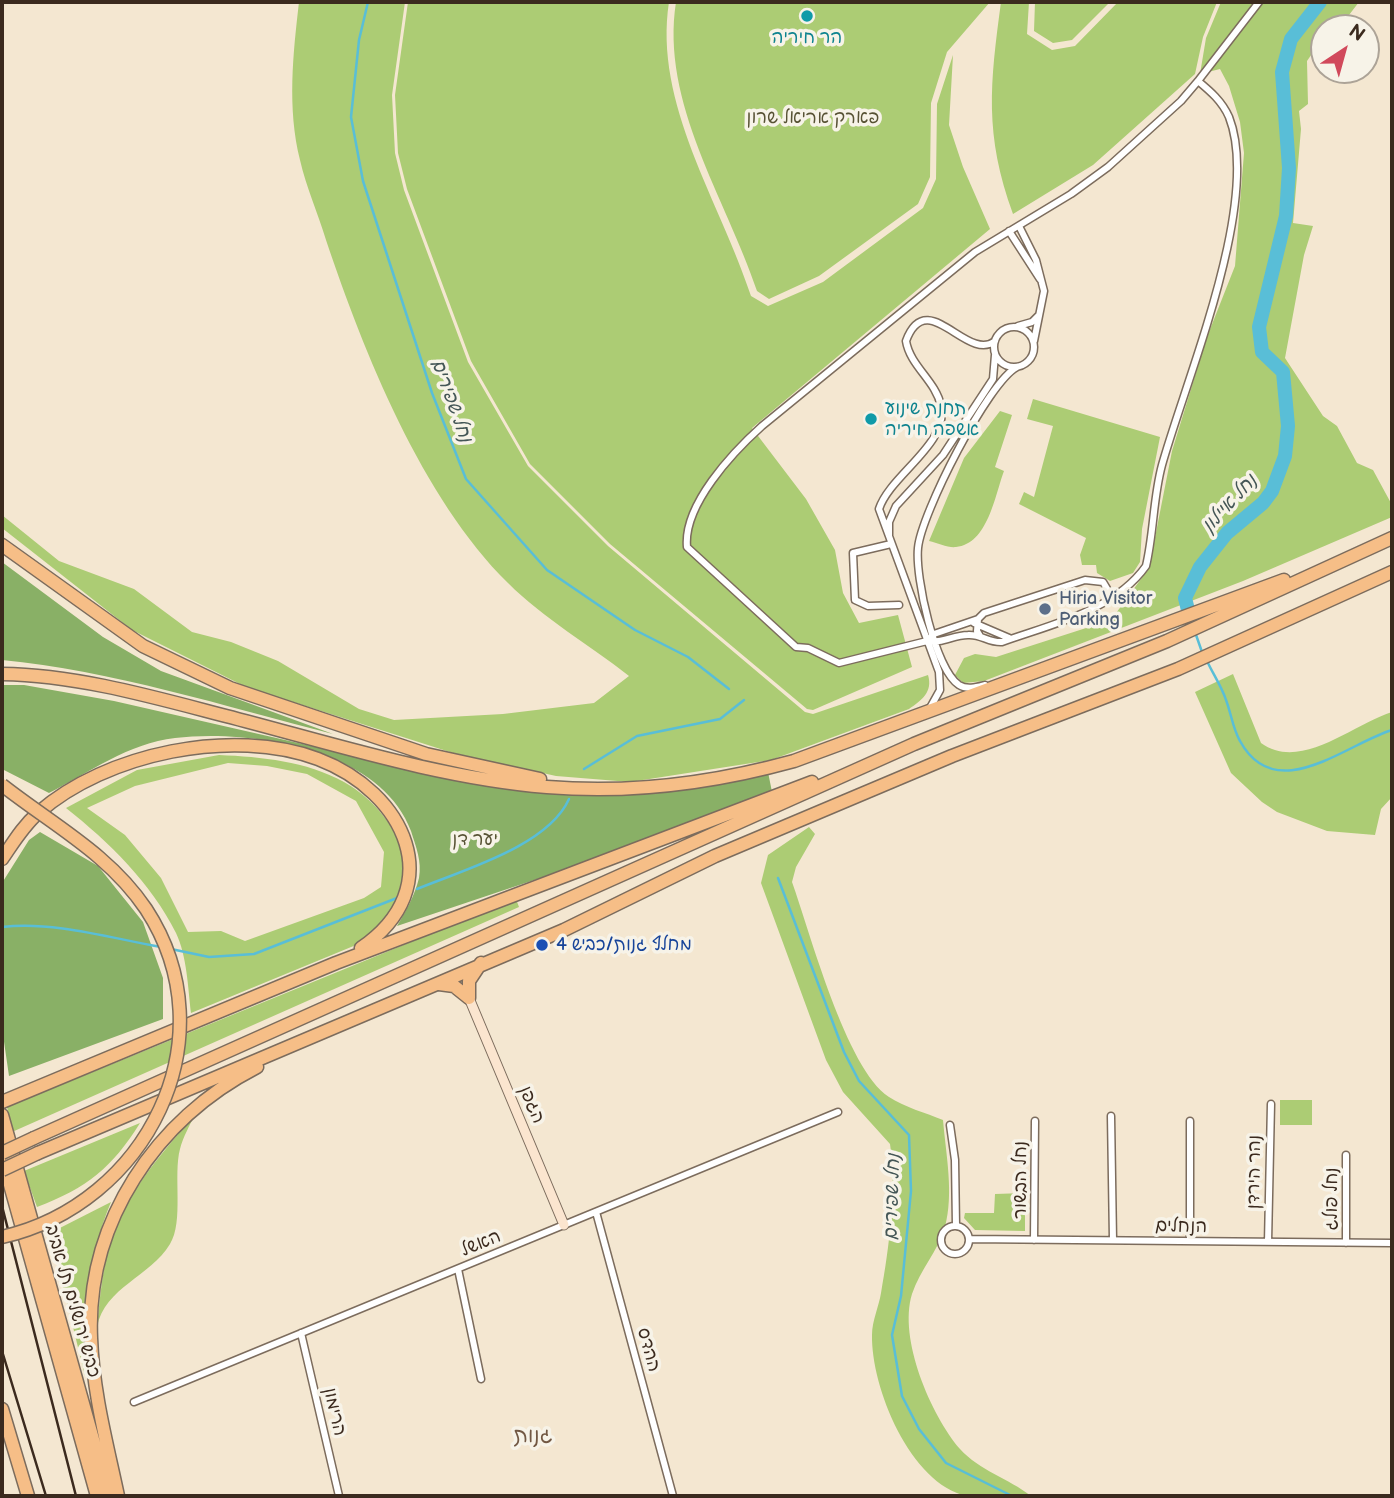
<!DOCTYPE html>
<html>
<head>
<meta charset="utf-8">
<style>
	body { margin:0 }
	#map { position:relative; width:1394px; height:1498px; overflow:hidden; background:#f4e7d1; font-family:"Balsamiq Sans",sans-serif }
	canvas { display:block }
	.frame { position:absolute; inset:0; border:4px solid #3b2a1e; pointer-events:none }
	.north { position:absolute; left:1310px; top:14px; width:70px; height:70px; box-sizing:border-box; background:#f7f3e8; border:2px solid #aca397; border-radius:50%; rotate:36deg; font-size:19px; font-weight:700; line-height:28px; text-align:center; color:#3b2a1e }
	.north::after { content:''; display:block; margin:auto; width:24px; height:32px; background:#d1495b; clip-path:polygon(50% 0,100% 100%,50% 72%,0 100%) }
</style>
</head>
<body>
<div id="map">
<canvas width="1394" height="1498"></canvas>
<div class="frame"></div>
<div class="north">N</div>
</div>
<script>
const g = document.querySelector('canvas').getContext('2d');
g.lineJoin = 'round';
function fill(path, color) { g.fillStyle = color; g.fill(path, 'evenodd'); }
function stroke(path, color, width, dash) { g.strokeStyle = color; g.lineWidth = width; g.lineCap = dash ? 'butt' : 'round'; g.setLineDash(dash || []); g.stroke(path); }
function drawText(font, color, halo, rows, align = 'center') {
  g.font = font + ' "Balsamiq Sans","Playpen Sans Hebrew",sans-serif'; g.lineWidth = 7; g.setLineDash([]); g.textBaseline = 'middle'; g.strokeStyle = halo; g.fillStyle = color; for (const [text, x, y, turn = 0] of rows) {
    g.save(); g.translate(x, y); g.rotate((+turn || 0) * Math.PI / 180); g.textAlign = isNaN(turn) ? turn : align; if (halo) g.strokeText(text, 0, 0); g.fillText(text, 0, 0); g.restore();
  }
}
fill(new Path2D(`
	M299,2h106l-13,93 3,58 9,37 64,172 60,104 80,80 197,166 8,2 115,-39c5,17 -6,25 -19,34l-138,51 -141,22 -74,-6 -103,-23 -207,-66 -114,-57 -130,-102v-13l57,46 75,28 58,43 39,10 47,19 81,48 35,11 109,-6 91,-11 35,-27c-39,-31 -85,-57 -121,-93 -86,-85 -144,-230 -182,-343 -8,-27 -20,-53 -26,-80 -13,-52 -7,-106 -1,-158z
	M408,2h261c-16,102 51,199 82,294l17,10 55,-24 100,-74 13,-29 1,-75 16,-49 -4,70 14,42 27,62 -238,199 54,71 29,51 8,43 16,30 39,-8 14,52 -99,43 -6,-1 -197,-165 -80,-80 -59,-103 -64,-172 -9,-36 -3,-58z
	M676,2h314l-43,50 -16,51 -1,74 -12,27 -99,72 -50,23 -12,-8c-31,-93 -97,-188 -81,-289z
	M1001,2h28l-2,32 25,16 23,-4 43,-44h99l-14,35 -8,37 -102,91 -80,49c-29,-80 -23,-130 -12,-212z
	M1035,2h75l-38,38 -19,3 -19,-12z
	M1221,2h138l-20,26h-15v15l-6,2 -11,16 1,43 -9,7 2,18 -8,94 20,3 -9,29 -19,103 38,58 14,10 20,37 16,7 19,35v12l-149,64 -259,100 -21,2 -8,-8 9,-17 11,-4 21,3 115,-37 38,-52 23,-117 35,-114 28,-71 9,-113 -4,-31 -11,-36 -9,-17 -20,5 6,-36z
	M1033,399l127,38 -18,92 -2,33 -7,11 -23,8 -13,-8 -1,-8h-14l-2,-10 6,-17 -67,-34 5,-12 10,5 19,-71 -26,-7z
	M1000,411l12,4 -17,52 9,4c-9,24 -16,73 -48,76 -8,1 -18,-4 -27,-6l35,-83z
	M1233,674l28,69c40,29 92,-19 131,-31v85l-11,12 -6,26 -48,-4 -50,-19 -15,-10 -31,-29 -36,-81z
	M219,755c43,2 87,6 125,27 40,22 78,75 53,121 -9,17 -26,31 -41,42l-165,68c-3,-25 -4,-57 -15,-80 -25,-50 -67,-91 -110,-125l71,-38zM228,763l39,3 40,8 49,27 28,51 -3,35 -17,11 -119,43 -24,-10 -33,1 -27,-54 -36,-43 -38,-27 48,-22z
	M809,827l6,7 -19,33 -4,15c18,50 54,187 97,215 15,10 37,16 54,23 3,35 11,73 2,107 -7,24 -25,43 -33,67 -14,45 19,121 48,155 20,22 48,29 71,47 -20,0 -45,2 -64,0 -57,-12 -96,-109 -95,-161 0,-14 7,-29 9,-42 8,-44 16,-105 9,-149l-47,-52 -17,-32 -65,-177 7,-28z
	M516,899l3,8 -507,225 -5,-25z
	M1280,1100h32v25h-32z
	M195,1114c-5,11 -12,23 -15,35 -7,26 4,73 -10,95 -20,33 -65,43 -73,83 3,-32 6,-66 17,-96 17,-44 51,-81 81,-117z
	M140,1123c-28,45 -53,65 -103,84l-13,-36z
	M1025,1193v38l-50,-1 -11,-12 1,-5h29l1,-19z
	M111,1202c-24,58 -27,112 -26,174l-35,-143z`), '#accc74');
fill(new Path2D(`
	M2,562l101,75 58,34 172,63c-106,-27 -223,-64 -331,-74z
	M2,685h22l90,16 272,62 205,29 177,-20 4,20 -202,76 -173,58c9,-15 18,-31 22,-48 3,-17 -3,-31 -8,-47 -30,-82 -160,-102 -236,-93 -46,5 -87,35 -126,55l-47,-24z
	M40,832l58,34 45,56 20,56v41l-154,57 -7,-48v-145l27,-43z`), '#89b066');
stroke(new Path2D(`
	M368,2l-9,38 -8,77 12,64 69,212 34,86 81,91 88,60 53,27 41,32
	M1195,632l7,20
	M1207,661c6,13 15,26 19,39 5,13 7,29 14,41 36,66 106,3 152,-11
	M584,769l53,-33 83,-17 24,-19
	M778,878l66,174 15,29 50,54 2,56 -10,105 -9,39 10,61 17,33 27,34 66,33
	M417,889c46,-19 131,-43 152,-90
	M2,927c52,-6 108,11 159,20
	M171,949l38,8 45,-3 143,-56`), '#59bed7', 2.5);
stroke(new Path2D(`
	M1188,610l-3,-12 15,-31 27,-34 36,-30 9,-12 13,-35 3,-30 -5,-54 -21,-20 -3,-25 27,-111 3,-48 -7,-96 9,-33 29,-37`), '#59bed7', 14);
const street = new Path2D(`
	M1198,81l61,-79
	M1019,226l17,34 8,31 -10,50
	M1009,231l31,48
	M1018,326l14,-4 7,-7
	M994 347a20 20 0 1 1 40 0a20 20 0 1 1-40 0Z
	M889,535v-13l7,-16 47,-51 50,-76 2,-24
	M891,544l-38,9 2,47 13,6 31,-1
	M974,623l35,15
	M980,636l-3,-5 1,-12 6,-6 101,-33 18,2 9,15
	M927,641l-88,22 -31,-15 -12,-1 -109,-100c-4,-42 46,-95 75,-121l213,-174 96,-58 37,-27 73,-66 17,-20c12,10 24,20 31,36 33,84 -43,262 -67,348 -9,33 -8,67 -16,101 -32,45 -94,58 -144,76 -13,1 -21,-8 -34,-7 -15,0 -26,9 -41,6l7,-7 44,-15
	M985,685c-8,2 -18,5 -26,0 -24,-16 -44,-108 -41,-137 3,-34 70,-166 99,-181
	M930,708l10,-18 -1,-18 -60,-163c11,-34 70,-65 62,-103 -5,-25 -31,-40 -35,-65 21,-56 61,22 89,0
	M1111,1116l2,124
	M950,1125l5,35 1,66
	M596,1212l77,284
	M941 1240a14 14 0 1 1 28 0a14 14 0 1 1-28 0Z
	M969,1239l423,4
	M1034,1240l1,-119
	M1190,1241v-120
	M1268,1242l3,-138
	M1346,1243v-88
	M458,1269l23,110
	M301,1333l38,163
	M134,1402l704,-290`);
const secondary = new Path2D(`
	M469,998l95,227`);
const highway = new Path2D(`
	M2,545l141,101 87,42 196,66 114,25
	M2,674c75,1 151,23 224,42 105,27 212,62 321,71 83,7 167,-4 247,-26l490,-181
	M2,859c11,-16 21,-33 36,-46 68,-60 195,-86 280,-54 87,33 132,128 43,189
	M439,984l15,2 15,12
	M469,998v-17l12,-18
	M2,1102l334,-139 476,-181
	M2,1115l107,381
	M34,1138l880,-394 253,-103 225,-103
	M38,1153l526,-223 151,-74 237,-100 226,-87 214,-97
	M2,1156l95,340
	M2,1409l26,87
	M118,1496c-11,-52 -25,-104 -27,-158 -5,-116 65,-219 166,-271`);
stroke(street, '#7c6c5d', 9);
stroke(secondary, '#7c6c5d', 11);
stroke(highway, '#7c6c5d', 15);
stroke(street, '#fff', 6);
stroke(secondary, '#fbe5cf', 9);
stroke(highway, '#f6be87', 12);
stroke(new Path2D(`
	M2,1206l74,290
	M2,1351l44,145`), '#3b2a1e', 2.5);
const highwayBridge = new Path2D(`
	M2,785c51,40 107,69 144,124 85,130 0,295 -144,328
	M2,1153l32,-15
	M2,1170l36,-17`);
stroke(highwayBridge, '#7c6c5d', 15, []);
stroke(highwayBridge, '#f6be87', 12);
for (const [x, y, r, color] of [
	[807,16,7,"#0f9aa8"],
	[871,419,7,"#0f9aa8"],
	[1045,609,7,"#5c6f8a"],
	[542,945,7,"#1a4fb4"]
]) { const dot = new Path2D(); dot.arc(x, y, r, 0, 2 * Math.PI); g.fillStyle = color; g.fill(dot); stroke(dot, '#f7f3e8', 2.5); }
drawText('18px', '#0d838f', '#f7f3e8', [
	["הר חיריה",807,38],
	["תחנת שינוע",885,409,"left"],
	["אשפה חיריה",885,430,"left"]
]);
drawText('18px', '#575234', '#f7f3e8', [
	["פארק אריאל שרון",813,118],
	["יער דן",475,840]
]);
drawText('18px', '#4e5e75', '#f7f3e8', [
	["Hiria Visitor",1059,599],
	["Parking",1059,620]
], 'left');
drawText('18px', '#164399', '#f7f3e8', [
	["מחלף גנות/כביש 4",556,945]
], 'left');
drawText('18px', '#3b2a1e', '#f7f3e8', [
	["הגפן",531,1105,67],
	["נהר הירדן",1255,1172,-89],
	["נחל הבשור",1021,1180,-90],
	["נחל פולג",1332,1199,-90],
	["הנחלים",1181,1227,1],
	["האשל",481,1244,-22],
	["כביש ירושלים תל אביב",72,1301,74],
	["ההדס",648,1350,75],
	["הרימון",334,1412,77]
]);
drawText('italic 19px', '#445656', '#f7f3e8', [
	["נחל שפירים",451,401,70],
	["נחל איילון",1230,504,-47],
	["נחל שפירים",893,1197,-88]
]);
drawText('21px', '#725843', '#f7f3e8', [
	["גנות",533,1437]
]);
</script>
</body>
</html>
